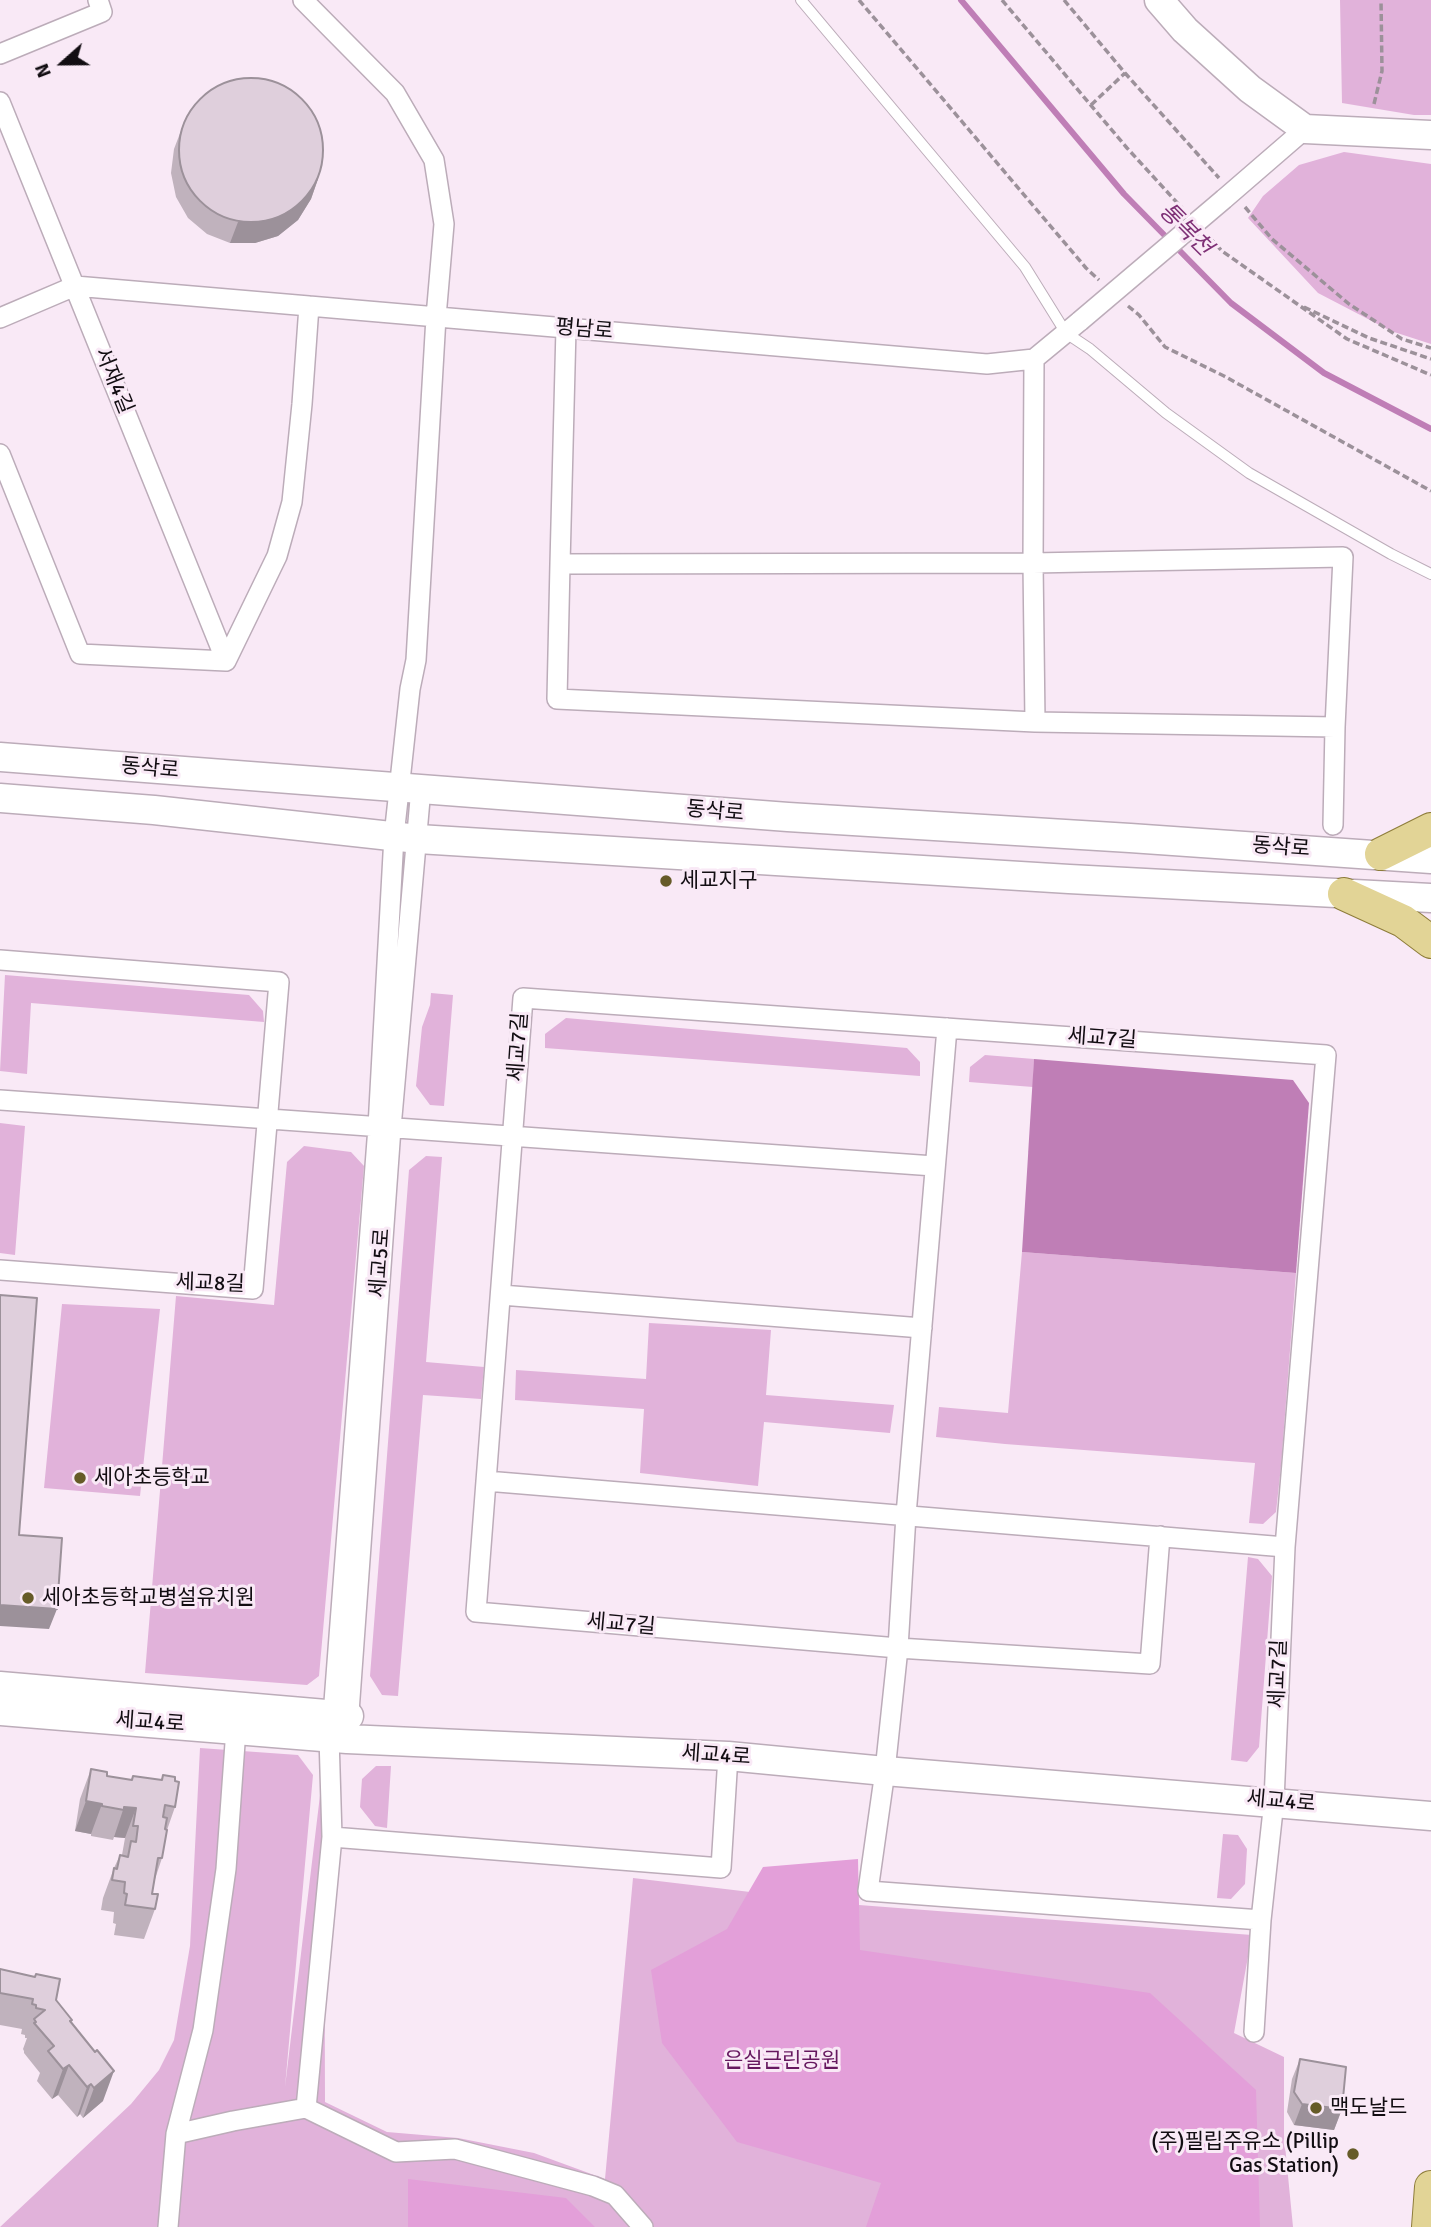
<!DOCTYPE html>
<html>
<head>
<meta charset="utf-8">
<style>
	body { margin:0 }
	#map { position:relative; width:1431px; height:2227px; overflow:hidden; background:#f9e9f6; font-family:Signika,sans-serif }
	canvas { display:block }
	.north { position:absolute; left:28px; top:28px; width:70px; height:70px; -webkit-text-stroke:5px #f9e9f6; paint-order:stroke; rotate:249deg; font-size:19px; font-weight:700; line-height:28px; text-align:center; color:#120d12 }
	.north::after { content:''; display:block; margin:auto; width:24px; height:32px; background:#120d12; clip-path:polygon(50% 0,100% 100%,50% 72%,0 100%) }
</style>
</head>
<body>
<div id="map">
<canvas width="1431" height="2227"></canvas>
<div class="north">N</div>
</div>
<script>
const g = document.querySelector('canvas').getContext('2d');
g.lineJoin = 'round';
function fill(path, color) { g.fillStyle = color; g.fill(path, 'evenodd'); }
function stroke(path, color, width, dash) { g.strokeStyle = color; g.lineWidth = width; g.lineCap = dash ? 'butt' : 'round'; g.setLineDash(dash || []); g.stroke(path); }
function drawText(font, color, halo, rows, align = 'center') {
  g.font = font + ' Signika,"Noto Sans KR",sans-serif'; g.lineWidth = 6; g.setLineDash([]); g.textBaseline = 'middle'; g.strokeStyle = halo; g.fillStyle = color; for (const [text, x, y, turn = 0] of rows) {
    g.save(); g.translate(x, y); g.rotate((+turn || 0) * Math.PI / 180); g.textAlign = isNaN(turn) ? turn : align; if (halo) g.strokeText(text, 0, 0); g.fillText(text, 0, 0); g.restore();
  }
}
fill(new Path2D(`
	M1340,0h91v115h-17l-72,-12z
	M1344,152l87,12v180l-40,-13 -73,-38 -70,-75 15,-22 36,-31z
	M5,975l244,20 14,16 1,11 -233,-19 -4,71 -27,-3z
	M431,993l22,2 -9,111 -14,-1 -14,-19 6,-59 8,-22z
	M566,1018l341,30 13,14v14l-375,-28v-14z
	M985,1055l49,4 -1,28 -64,-5 1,-15z
	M0,1123l25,3 -10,129 -15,-2z
	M304,1146l47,6 13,14 -45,510 -12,9 -162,-12 31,-377 98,9 13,-143z
	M426,1156l16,1 -16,205 58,5 -3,32 -58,-4 -25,301 -16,-1 -12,-19 39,-506z
	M1022,1252l274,21 -15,193 -5,46 -13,12 -14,-1 6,-60 -250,-19 -69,-7 3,-30 69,6z
	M62,1304l98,5 -20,187 -96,-8z
	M649,1323l122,7 -5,65 128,10 -4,28 -126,-11 -6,64 -118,-13 4,-64 -129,-9 1,-30 130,9z
	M1248,1557l10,2 14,17 -13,171 -12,15 -16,-2z
	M200,1748l98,7 15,20 -28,312 39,-325 1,340 62,30 71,6 76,15 71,26 28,-301 226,27 393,30 -18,98 50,24v78l9,92h-1293l131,-123 28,-34 15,-30 16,-94z
	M376,1766h15l-4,62 -12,-2 -15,-19 2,-28z
	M1223,1834l15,1 9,14 -2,35 -14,15 -14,-1z`), '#e1b2da');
fill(new Path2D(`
	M858,1859l2,91 290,43 106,97 4,137h-394l15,-44 -144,-41 -75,-99 -11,-73 76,-41 36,-62z
	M408,2179l158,19 29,29h-187z`), '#e39fd9');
fill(new Path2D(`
	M1034,1059l259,21 16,23 -13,170 -274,-21z`), '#bf7eb6');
stroke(new Path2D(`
	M961,0l163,194 107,109 93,70 107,56`), '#bf7eb6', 6);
const lane = new Path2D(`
	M801,0l224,267 41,66 24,16 76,64 83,60 142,81 40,20`);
const street = new Path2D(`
	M303,0l92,93 39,67 10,64 -8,93 -20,343 -6,29 -16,147 -16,291 -45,588 -4,22 3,100 389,31 7,-112
	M0,54l102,-42 -4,-12
	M0,102l226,559
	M1224,199l81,-70
	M0,318l75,-32 912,78 47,-5 46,-38
	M1034,359l-1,204 2,159 300,5 -2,98
	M0,454l80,200 146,7
	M560,564l6,-236
	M226,661l51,-105 15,-54 10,-98 7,-98
	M1035,722l-478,-23 3,-135 473,-1 310,-6 -8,170
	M0,960l279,22 -26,307 -253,-19
	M947,1028l-41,487 -8,133 -13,123 -17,120 393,29 13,-119 11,-254 41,-492 -803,-57 -47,614 422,36 252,16 10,-128
	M0,1100l934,66
	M501,1295l421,33
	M486,1481l799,66
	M348,1726l43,-598 30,-340
	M332,1837l-26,271 90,44 59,-3 138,37 22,9 28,32
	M1254,2032l7,-112
	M176,2134l57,-13 73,-13
	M168,2227l8,-93 27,-104 23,-161 10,-140`);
const secondary = new Path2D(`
	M1159,0l26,30 65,59 55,40 126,6
	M0,757l788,60 342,21 301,21
	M0,798l154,12 264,29 651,40 362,19
	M0,1686l349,30
	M0,1711l347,28 381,17 157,15 546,45`);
const primary = new Path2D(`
	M1381,854l50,-25
	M1344,894l59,27 28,21
	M1428,2227l3,-40`);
stroke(lane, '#bcacb9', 12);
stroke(street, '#bcacb9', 22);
stroke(secondary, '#bcacb9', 31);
stroke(primary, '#8d7c3a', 34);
stroke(new Path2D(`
	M859,0l227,268 13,12
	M1002,0l125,148 55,60
	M1064,0l61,73 94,105
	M1374,104l8,-33 -1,-71
	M1091,105l34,-32
	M1245,207l27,32 77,65 53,35 29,9
	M1209,237l13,14 125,88 84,36
	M1128,306l11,9 26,32 59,29 207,115
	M1304,307l65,31 62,21`), '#9c919a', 3.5, [7, 3.5]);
stroke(lane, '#fff', 10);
stroke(street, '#fff', 19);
stroke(secondary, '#fff', 28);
stroke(primary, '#e2d496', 32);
const streetBridge = new Path2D(`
	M1080,321l144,-122`);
stroke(streetBridge, '#bcacb9', 22, []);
stroke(streetBridge, '#fff', 19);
fill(new Path2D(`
	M182,128l136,51 -7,20 -13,21 -20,16 -23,7h-25l-23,-9 -19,-16 -12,-21 -5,-24 3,-24z
	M91,1769l16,7 24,4 2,-4 28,4 2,-5 12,32 -8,23 -5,28 -7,21 -3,15 3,15 -11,30 -30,-4 2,-11 -3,-1 1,-11 -13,-2 2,-12 11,-30 6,-13h2l3,-17 -11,-1 -1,3 -22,-4v-2l-16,-3 5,-32z
	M0,1969l56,31 15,23 32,78 -20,17 -3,-4 -3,3 -19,-22 -6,4 -15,-18 3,-8 -16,-20v-2l-1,-2 4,-11h-2v-3l-4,-1 1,-5 -22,-4z
	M1300,2059l42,50 -8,21 -40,-5 -7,-13 5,-33z`), '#c0b2bd');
fill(new Path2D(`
	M318,179l-7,20 -13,21 -20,16 -23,7h-25l8,-21z
	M0,1605l57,4 -8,20 -49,-3z
	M86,1801l16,3 -11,30 -16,-3z
	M124,1807l12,1 -11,30 -11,-1z
	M69,2065l-11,30 -6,4 11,-30z
	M114,2071l-11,30 -20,17 11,-30z
	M91,2084l-11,30 -3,3 10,-30z
	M1302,2104l40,5 -8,21 -40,-5z`), '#9c919a');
const building = new Path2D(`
	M179 150a72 72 0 1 1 144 0a72 72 0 1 1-144 0Z
	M0,1295l37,3 -18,237 43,3 -5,71 -57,-4z
	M91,1769l16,3v4l25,4 1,-4 29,4 1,-5 12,2v4l4,1 -4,25 -10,-2 -2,12 4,1 -2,11 2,1 -5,28h-4l-6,36h6l-3,15 -30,-4 2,-11 -3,-1 1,-11 -13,-2 2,-12 3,1 3,-14 8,2 3,-16 5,1 2,-16h-5l3,-18 -12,-1v3l-22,-4v-2l-16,-3z
	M0,1969l35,8 1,-3 24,5 -4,21 16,20 -2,1 25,31 2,-2 17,21 -20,17 -3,-4 -4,3 -18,-22 -6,4 -15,-18 6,-5 -20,-23 2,-1 -2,-3 11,-9 -9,-2v-3l-4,-1 1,-5 -33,-6z
	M1300,2059l46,8 -4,42 -40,-5 -8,-12z`);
fill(building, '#dfcfdc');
stroke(building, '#9c919a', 2);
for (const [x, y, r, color] of [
	[666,881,7,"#665b28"],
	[80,1478,7,"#665b28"],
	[28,1598,7,"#665b28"],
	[1316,2108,7,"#665b28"],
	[1353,2154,7,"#665b28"]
]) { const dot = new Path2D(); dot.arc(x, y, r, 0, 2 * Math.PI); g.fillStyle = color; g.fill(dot); stroke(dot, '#f9e9f6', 2.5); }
drawText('21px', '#120d12', '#f9e9f6', [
	["평남로",584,330,5],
	["서재4길",113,381,68],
	["동삭로",150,769,5],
	["동삭로",715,812,5],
	["동삭로",1281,848,4],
	["세교7길",1102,1039,4],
	["세교7길",519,1047,-86],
	["세교5로",381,1263,-86],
	["세교8길",210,1284,2],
	["세교7길",621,1625,5],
	["세교7길",1279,1674,-88],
	["세교4로",150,1723,4],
	["세교4로",716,1756,4],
	["세교4로",1281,1802,5]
]);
drawText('21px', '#120d12', '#f9e9f6', [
	["세교지구",680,881],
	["세아초등학교",94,1478],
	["세아초등학교병설유치원",42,1598],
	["맥도날드",1330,2108],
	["(주)필립주유소 (Pillip",1339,2142,"right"],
	["Gas Station)",1339,2166,"right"]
], 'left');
drawText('21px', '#66185f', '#f9e9f6', [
	["은실근린공원",782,2061]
]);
drawText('italic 23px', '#7e3076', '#f9e9f6', [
	["통복천",1185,230,45]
]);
</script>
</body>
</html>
